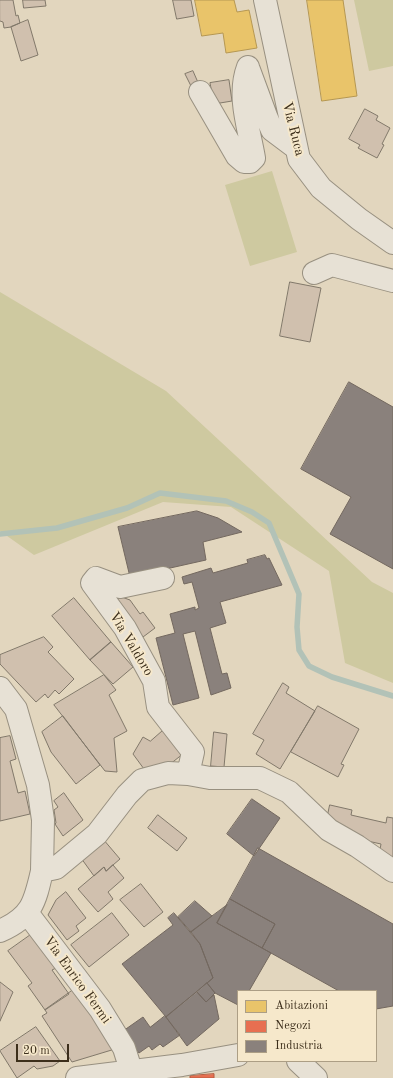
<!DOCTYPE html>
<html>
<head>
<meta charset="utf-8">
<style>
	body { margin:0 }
	#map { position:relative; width:393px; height:1078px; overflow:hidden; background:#e2d6be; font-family:"Old Standard TT",serif }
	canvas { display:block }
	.legend { position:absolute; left:237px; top:990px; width:140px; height:72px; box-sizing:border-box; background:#f6e8cb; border:1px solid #ac9e85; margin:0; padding:5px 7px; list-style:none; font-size:12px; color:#3c2e1b }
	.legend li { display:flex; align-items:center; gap:8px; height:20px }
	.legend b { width:20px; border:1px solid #ac9e85 }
	.scale { position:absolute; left:16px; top:1044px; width:53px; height:18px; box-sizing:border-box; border:2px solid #3c2e1b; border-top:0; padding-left:5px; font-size:12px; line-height:14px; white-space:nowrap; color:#3c2e1b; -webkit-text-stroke:3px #f6e8cb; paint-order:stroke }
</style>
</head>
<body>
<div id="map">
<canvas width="393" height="1078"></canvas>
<ul class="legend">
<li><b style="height:11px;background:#e9c46a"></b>Abitazioni</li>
<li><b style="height:11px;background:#e76f51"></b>Negozi</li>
<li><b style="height:11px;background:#8a817c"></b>Industria</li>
</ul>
<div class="scale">20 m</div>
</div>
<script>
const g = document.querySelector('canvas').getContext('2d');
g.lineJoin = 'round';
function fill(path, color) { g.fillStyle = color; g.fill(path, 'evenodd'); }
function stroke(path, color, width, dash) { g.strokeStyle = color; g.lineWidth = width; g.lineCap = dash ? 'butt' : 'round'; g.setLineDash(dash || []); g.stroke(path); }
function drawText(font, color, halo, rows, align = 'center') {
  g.font = font + ' "Old Standard TT",serif'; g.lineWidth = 4; g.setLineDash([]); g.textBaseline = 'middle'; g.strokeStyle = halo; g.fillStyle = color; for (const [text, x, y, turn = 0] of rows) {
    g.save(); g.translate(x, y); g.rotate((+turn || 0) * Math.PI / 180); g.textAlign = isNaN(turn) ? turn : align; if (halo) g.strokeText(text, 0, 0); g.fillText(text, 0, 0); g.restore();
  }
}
fill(new Path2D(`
	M354,0h39v66l-24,5z
	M272,171l25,81 -47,14 -25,-81z
	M0,292l166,99 206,191 21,11v90l-48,-20 -16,-92 -98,-64 -68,-5 -129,53 -34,-24z`), '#cec9a0');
const homes = new Path2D(`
	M195,0h39l3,12 12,-2 8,38 -31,5 -3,-20 -21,3z
	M307,0h36l14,96 -35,5z`);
fill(homes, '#e9c46a');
stroke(homes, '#b59752', 1);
const shops = new Path2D(`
	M214,1074v4h-24v-2z`);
fill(shops, '#e76f51');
stroke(shops, '#b45c41', 1);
const industry = new Path2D(`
	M349,382l44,25v162l-63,-35 21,-37 -50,-28z
	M197,511l21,7 24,14 -39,10 3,18 -76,17 -12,-50z
	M265,555l2,4 2,-1 13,27 -62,17 6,21 -16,5 12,46 5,-1 4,15 -20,7 -16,-64 -12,3 16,64 -26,7 -17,-67 19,-5 -5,-19 25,-7v3l4,-2 -7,-26 -8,2 -2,-7 29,-9 2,5 35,-10 -1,-3z
	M252,799l28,19 -26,38 -27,-22z
	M258,848l135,76v82l-17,3v-18h-37l-77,-43 13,-24 -45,-25z
	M230,899l45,25 -13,24 -45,-25z
	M195,901l17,15 -21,16 -13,-15z
	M227,905l-10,18 54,30 -22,38h-11v14l-23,-12 -8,-10 6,-5 -13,-34 -9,-12z
	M174,913l26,31 13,34 -47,39 -44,-53 51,-39 -5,-7z
	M207,983l8,10 -9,9 -9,-10z
	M197,992l9,10 8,-7 5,24 -32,27 -21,-29z
	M165,1016l15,19 -17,12 -3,-3 -8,6 -3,-4 -10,7 -16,-22 20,-14 7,10z`);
fill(industry, '#8a817c');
stroke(industry, '#73685f', 1);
stroke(new Path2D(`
	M0,534l57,-6 70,-20 33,-15 66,8 26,11 17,11 30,71 -2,33 2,23 10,16 23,11 61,19`), '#b2c2b7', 5.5);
const building = new Path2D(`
	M0,0h13l3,16 2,-1 2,8 -9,4 -7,1 -1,-6 -3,-1z
	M23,0h22l1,6 -22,2z
	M173,0h18l3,16 -17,3z
	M28,20l10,35 -17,6 -10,-34z
	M193,71l7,16 -7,3 -8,-16z
	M229,80l3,21 -18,3 -4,-21z
	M365,109l13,7 -2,4 14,8 -8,16 2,1 -7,13 -19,-10 2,-3 -11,-6z
	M290,282l31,6 -11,54 -30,-6z
	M119,596l11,4 10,14 3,-2 12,16 -12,9 -29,-36z
	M74,598l37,44 -21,18 -38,-44z
	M44,637l9,10 -5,5 26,27 -15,15 -4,-4 -7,8 -3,-4 -9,8 -36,-38v-9z
	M111,642l22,25 -20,17 -23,-24z
	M104,675l12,15 -7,5 18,36 -13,7 3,34 -12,-1 -51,-66z
	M283,683l6,4 -3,6 29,18 -35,58 -24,-15 8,-14 -11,-6z
	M318,706l41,23 -18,35 3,1 -6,12 -47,-25z
	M63,716l37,49 -24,19 -25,-32 -9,-20z
	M166,728l18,25 -15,12 -25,4 -11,-15 10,-17 7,4z
	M214,732l13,2 -3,33 -13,-1z
	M10,736l6,23 -6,2 8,32 7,-2 5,23 -30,7v-83z
	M64,793l19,27 -20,16 -8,-12 1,-1 -2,-13 4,-3 -4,-6z
	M330,805l22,5 -1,5 35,8 1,-6 6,1v40l-14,-3 2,-11 -36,-8 -18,-17z
	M158,815l29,23 -10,13 -29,-23z
	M103,839l17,20 -14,12 -2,-4 -10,9 -13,-18z
	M113,865l11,13 -16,14 5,7 -15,13 -20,-23 26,-22 2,4z
	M141,884l22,28 -19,15 -24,-27z
	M66,892l20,26 -10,8 3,5 -12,9 -19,-25 8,-15z
	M112,913l17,22 -40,32 -18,-22z
	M32,934l24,34 -4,2 17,24 -24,16 -17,-24 4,-3 -24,-32z
	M0,982l13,10 -13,29z
	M76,988l39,61 -43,13 -30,-46 5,-3 -2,-3z
	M36,1027l24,34 -7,5 -16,3 -3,-3 -17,12 -17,-27z`);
fill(building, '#d0c0ae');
stroke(building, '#81786a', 1);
const minor = new Path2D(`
	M265,0l34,159 22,29 38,31 34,24
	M249,70l17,46 6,14 24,18
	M200,92l37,64 7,6h6l4,-4c-5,-30 -17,-62 -6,-91
	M314,273l18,-8 61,16
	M163,578l-43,9 -24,-9 -4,5 33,45 29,53 4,26 35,45 -5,22
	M0,688l16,21 22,76 5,35 -1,51
	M28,914l72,95 24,39 7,22
	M0,931c32,-14 35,-29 42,-60l14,-3 41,-34 30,-39 15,-15 26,-7 20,1 22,4h50l29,14 40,38 28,16 36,25
	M298,1061l18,17
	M77,1078l105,-13 56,-10`);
stroke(minor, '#989080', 24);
stroke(minor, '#e7e1d5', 22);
drawText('14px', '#3c2e1b', '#f6e8cb', [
	["Via Ruca",293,129,76],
	["Via Valdoro",131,644,59],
	["Via Enrico Fermi",77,980,54]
]);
</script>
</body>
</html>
